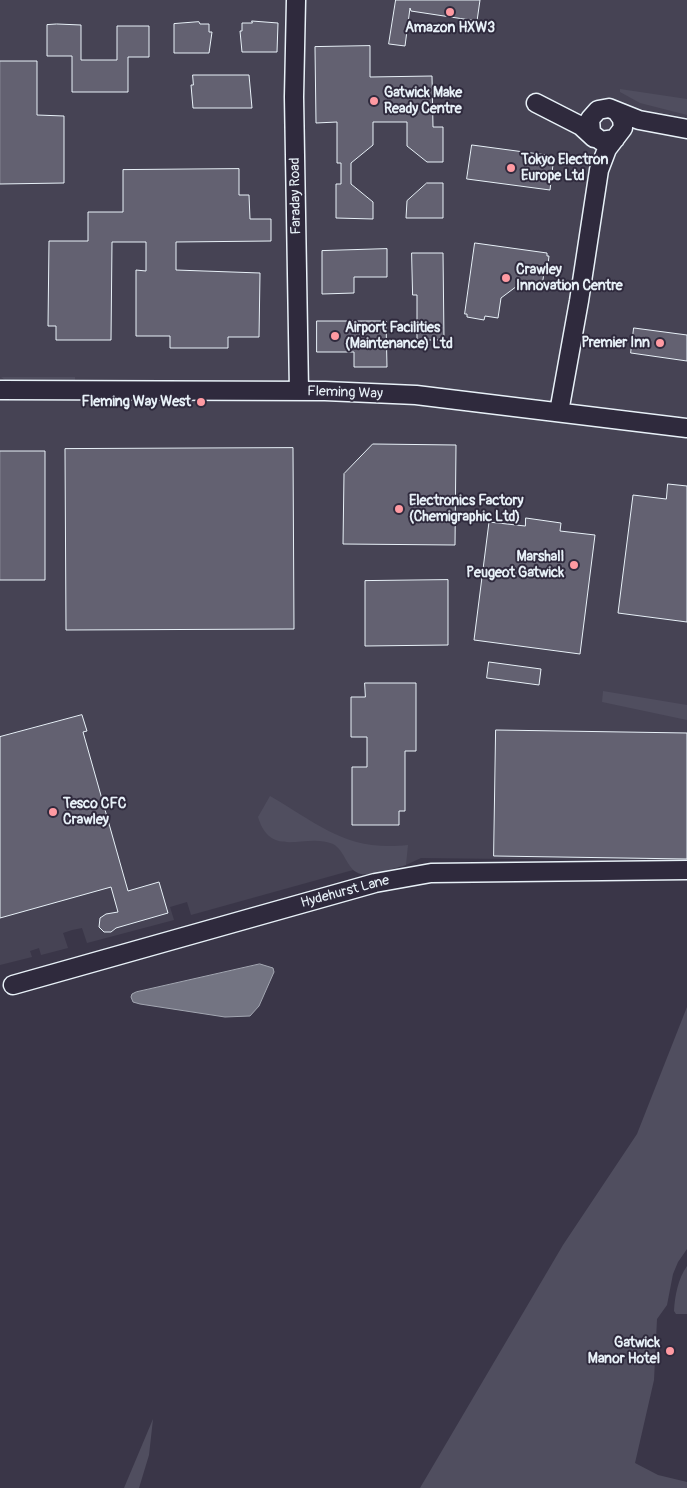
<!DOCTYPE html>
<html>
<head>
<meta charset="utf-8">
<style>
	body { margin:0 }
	canvas { display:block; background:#3a3648 }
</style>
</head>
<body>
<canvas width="687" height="1488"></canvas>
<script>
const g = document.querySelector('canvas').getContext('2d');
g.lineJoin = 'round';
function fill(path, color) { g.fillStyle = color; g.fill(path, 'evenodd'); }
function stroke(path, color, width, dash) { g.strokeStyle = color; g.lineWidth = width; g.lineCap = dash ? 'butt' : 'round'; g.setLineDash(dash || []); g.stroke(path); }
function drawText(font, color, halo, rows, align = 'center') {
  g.font = font + ' Pangolin,sans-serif'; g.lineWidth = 4; g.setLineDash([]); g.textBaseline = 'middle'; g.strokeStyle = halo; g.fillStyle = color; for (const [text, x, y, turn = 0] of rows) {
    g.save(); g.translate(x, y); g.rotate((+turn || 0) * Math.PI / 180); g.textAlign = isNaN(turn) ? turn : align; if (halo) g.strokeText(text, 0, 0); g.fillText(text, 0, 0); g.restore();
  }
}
fill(new Path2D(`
	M0,0h687v861l-266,-3 -15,7 -44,9 -9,-4 -162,45 -4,-13 -17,5 4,13 -87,23 -5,-15 -10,2 -9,3 5,15 -27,7 -2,-7 -9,3 2,6 -32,8z`), '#464354');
fill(new Path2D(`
	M620,89l67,10v16l-47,-12 -20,-11z
	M1,377h74v6h-66z
	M603,691l84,14v15l-85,-18z
	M270,796c50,29 77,56 138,49l-2,20c-10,3 -36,11 -45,9 -14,-3 -16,-24 -28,-30 -28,-12 -62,16 -75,-27z
	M687,1007v242l-9,13 -5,12 -6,31 -10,14 -3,61 -19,83 23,12 29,7v6h-267l143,-243 74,-111z
	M687,1266v48h-11l-2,-3c1,-16 4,-32 13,-45z
	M153,1419l-4,36 -10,33h-15z`), '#504e5f');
const water = new Path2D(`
	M260,964l13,4 1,4 -15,34 -9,10 -25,1 -85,-13 -7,-2 -2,-5 1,-3 4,-2z`);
fill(water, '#737482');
stroke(water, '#a2a6b1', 1);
const building = new Path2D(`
	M396,0h84l-3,21 -66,-10 -1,-3 -5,38 -16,-2z
	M252,21l26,2 -1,29h-35l-2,-21h2v-8h10z
	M199,22l1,2h9v8h3l-3,21h-35v-29z
	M57,24l24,1v35h36v-34h32v31h-21v35h-56v-36h-25v-31z
	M370,46v31l62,-1 1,51h10v35h-16l-20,-16v-24h-34v23l-22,18v21l22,18v17l-37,-1v-34h5v-21h-4v-41l-21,1 -1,-76z
	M0,61h37v54l27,1v67l-64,1z
	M193,75h56l3,33h-59l-2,-23h2z
	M472,145l82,11 -4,34 -83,-11z
	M239,169v26h10l1,24h21v22l-95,1v28l84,3 -1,64h-31v11h-58v-12h-34v-66l10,1v-29h-34l-1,98h-55v-14h-8l1,-85h39v-29h35v-42z
	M427,183h16v35h-37l1,-17z
	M475,243l72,10v3h2l-2,17h-3l-2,13 -21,-3 -20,15 -3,20 -13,-2 -1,4 -17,-3v-3h-2z
	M387,249v28h-33v16l-32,1v-43z
	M412,253h31l1,87h-27v-45h-4z
	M317,321h69l1,46h-33v-15h-37z
	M634,328l53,7v26l-56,-8z
	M373,444l83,1 -1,100 -112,-1 1,-70z
	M293,448l1,181 -228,1 -1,-181z
	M0,451h45v129h-45z
	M668,484l19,2v136l-69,-9 15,-118 33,4z
	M526,518l35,5 -1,8 35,4 -15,119 -106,-14 15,-118 36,4z
	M448,580v65l-83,1v-65z
	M489,662l52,7 -2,16 -52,-7z
	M365,683h51v68h-11v60h-6v14h-47v-58h15v-30h-16v-40h14z
	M82,715l5,16 -4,1 45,159 31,-9 9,31 -52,15 -5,4h-7l-5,-5 1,-9 6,-4 12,-2 -7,-25 -111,31v-181z
	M496,730l191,3v126l-193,-3z`);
fill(building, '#636171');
stroke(building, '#e8f1f8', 1);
const minor = new Path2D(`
	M296,0l-2,97 5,294
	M536,103l45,23 13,12
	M615,139l-14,2 -10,-8 -1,-14 8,-9 11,-2 30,12 48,9
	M0,390l325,1 91,4 271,33
	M559,412l20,-111 20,-131 8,-21 16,-21 -1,-9 -5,-7
	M13,985l362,-102 56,-10 256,-3`);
stroke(minor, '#e8f1f8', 21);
stroke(minor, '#2f2a3d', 18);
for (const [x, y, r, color] of [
	[450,12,5,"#ff9aa2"],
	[374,101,5,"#ff9aa2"],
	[511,168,5,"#ff9aa2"],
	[506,278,5,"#ff9aa2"],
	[335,336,5,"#ff9aa2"],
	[660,343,5,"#ff9aa2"],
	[201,402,5,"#ff9aa2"],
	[399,509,5,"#ff9aa2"],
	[574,565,5,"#ff9aa2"],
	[53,812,5,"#ff9aa2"],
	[670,1351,5,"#ff9aa2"]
]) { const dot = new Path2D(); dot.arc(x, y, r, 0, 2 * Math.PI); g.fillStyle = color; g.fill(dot); stroke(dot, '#2f2a3d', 2); }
drawText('bold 14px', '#e8f1f8', '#2f2a3d', [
	["Amazon HXW3",450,28,"center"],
	["Gatwick Make",384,93],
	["Ready Centre",384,109],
	["Tokyo Electron",521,160],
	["Europe Ltd",521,176],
	["Crawley",516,270],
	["Innovation Centre",516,286],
	["Airport Facilities",345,328],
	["(Maintenance) Ltd",345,344],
	["Premier Inn",650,343,"right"],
	["Fleming Way West",191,402,"right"],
	["Electronics Factory",409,501],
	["(Chemigraphic Ltd)",409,517],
	["Marshall",564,557,"right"],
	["Peugeot Gatwick",564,573,"right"],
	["Tesco CFC",63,804],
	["Crawley",63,820],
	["Gatwick",660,1343,"right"],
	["Manor Hotel",660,1359,"right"]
], 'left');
drawText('14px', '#e8f1f8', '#2f2a3d', [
	["Faraday Road",296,196,-91],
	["Fleming Way",345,393,2],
	["Hydehurst Lane",345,892,-15]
]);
</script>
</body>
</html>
